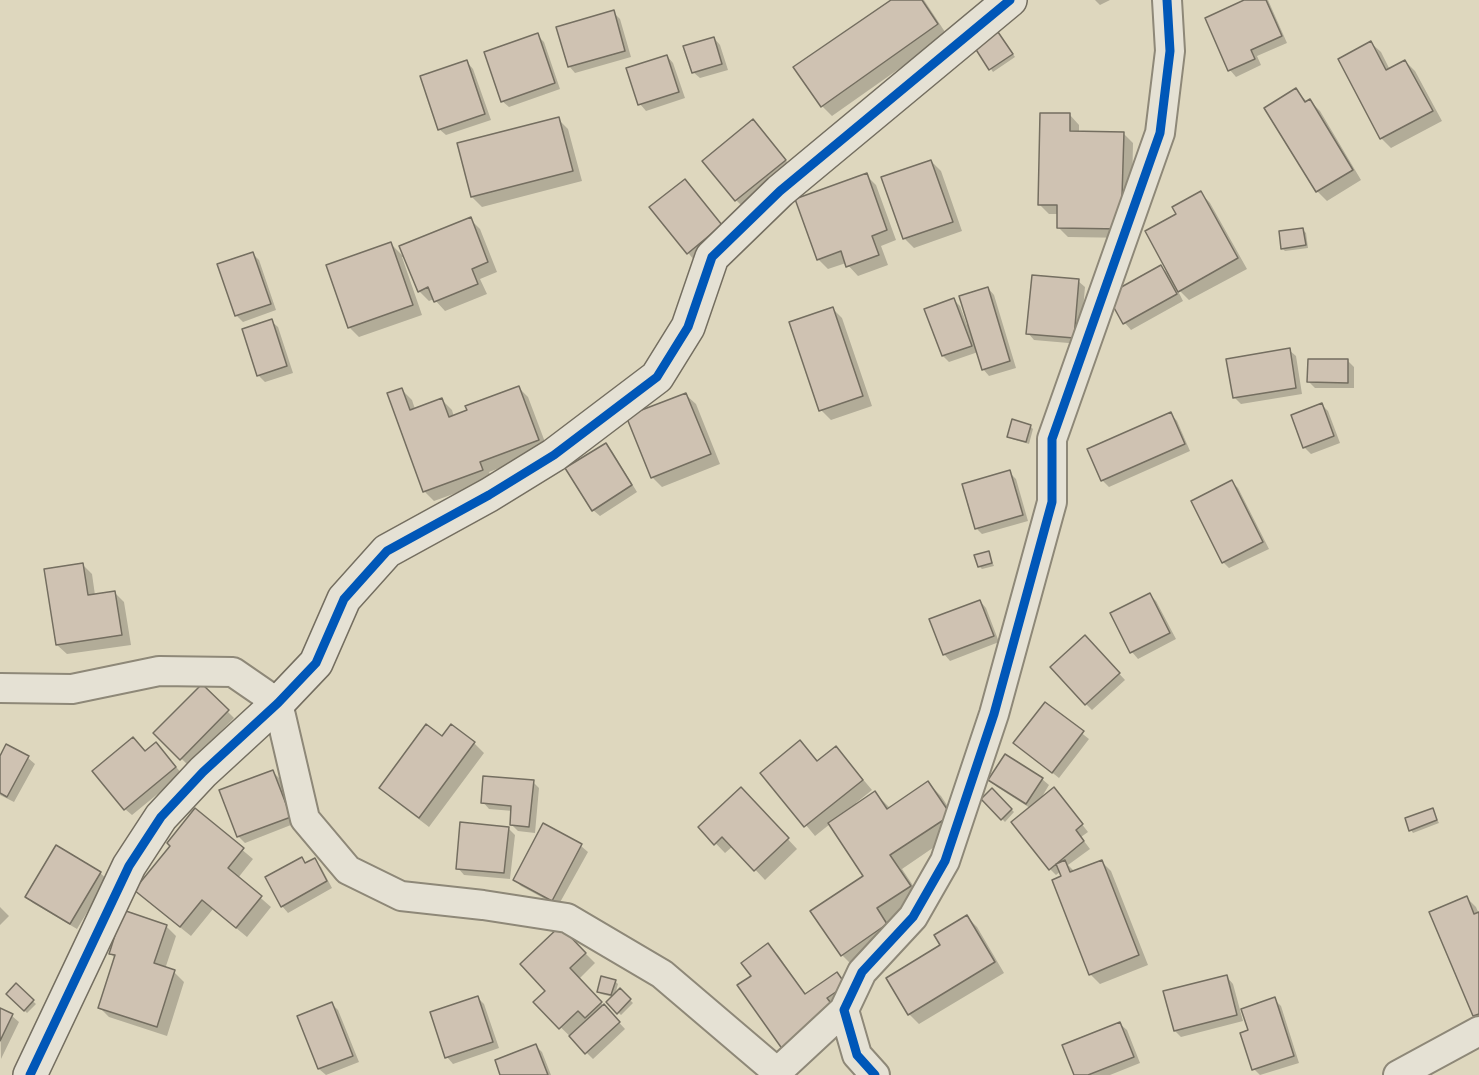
<!DOCTYPE html>
<html>
<head>
<meta charset="utf-8">
<style>
	body { margin:0 }
	canvas { display:block; background:#ded7be }
</style>
</head>
<body>
<canvas width="1479" height="1075"></canvas>
<script>
const g = document.querySelector('canvas').getContext('2d');
g.lineJoin = 'round';
function fill(path, color) { g.fillStyle = color; g.fill(path, 'evenodd'); }
function stroke(path, color, width, dash) { g.strokeStyle = color; g.lineWidth = width; g.lineCap = dash ? 'butt' : 'round'; g.setLineDash(dash || []); g.stroke(path); }
fill(new Path2D(`
	M893,0h31l23,35 -115,81 -10,-10 -26,-39z
	M1095,0h15l-10,5z
	M1248,0h20l19,43 -30,13 4,9 -25,12 -6,-7z
	M613,12l7,7 11,38 -56,16 -6,-7z
	M537,35l7,7 16,47 -51,18 -7,-6z
	M1001,37l14,20 -22,15 -2,-3z
	M714,38l6,7 8,25 -28,8 -7,-6z
	M1371,43l10,9 9,18 15,-9 10,10 27,50 -51,27 -10,-10z
	M667,56l6,7 12,35 -39,13 -6,-7z
	M467,62l6,7 18,51 -45,15 -7,-6z
	M1296,90l12,13 2,-2 10,10 41,69 -34,21 -10,-10 -51,-83z
	M1070,115l9,10v7l44,1 10,10 -2,95 -63,-1 -10,-10v-13h-9l-10,-10z
	M558,119l10,10 14,52 -100,26 -10,-10z
	M763,131l31,40 -48,39 -10,-10z
	M931,161l10,10 21,60 -48,17 -10,-10z
	M866,175l10,10 20,55 -15,6 7,19 -30,11 -12,-13 -18,6 -10,-10z
	M1201,193l9,10 37,66 -58,31 -13,-13 7,14 -52,29 -6,-7 36,-56 10,9 7,-62z
	M651,207l77,25 -34,28z
	M470,219l10,10 17,43 -17,7 7,15 -42,17 -11,-12 -5,2 -10,-10z
	M1303,230l3,3 2,15 -23,3 -3,-3z
	M391,244l13,13h-2l20,58 -63,22 -10,-10z
	M252,253l7,7 17,50 -33,12 -7,-7z
	M1078,281l7,6 -5,57 -46,-4 -6,-7z
	M988,288l6,7 22,73 -27,8 -6,-7 -5,-17 -29,10 -6,-6 11,-56 6,6 7,19 2,-1z
	M832,308l10,10 30,88 -41,14 -10,-10z
	M271,321l7,6 15,46 -28,9 -6,-6 -16,-46z
	M1289,350l7,6 6,38 -61,10 -6,-6z
	M1348,361l6,6v21h-39l-6,-6z
	M519,388l9,9 20,53 -59,22 3,8 -58,21 -10,-10 -22,-101 10,10 3,9 27,-9 10,10 2,7z
	M686,395l10,9 24,60 -58,23 -10,-10z
	M1321,404l7,7 12,32 -29,11 -7,-7z
	M1171,414l6,7 13,30 -81,36 -7,-7z
	M1030,426l3,3 -4,15 -17,-5 -3,-3z
	M606,445l6,6 25,41 -37,24 -7,-6z
	M1009,472l7,7 12,42 -46,13 -6,-6z
	M1232,482l6,6 31,61 -40,19 -6,-6z
	M988,552l6,14 -12,3 -3,-3z
	M82,564l10,10 3,21 19,-3 10,10 7,43 -64,9 -10,-9z
	M1150,595l6,6 20,38 -38,20 -6,-7 -20,-38z
	M980,601l6,7 13,34 -49,19 -6,-7z
	M1091,643l34,37 -33,30 -6,-6z
	M202,686l32,32 -46,47 -33,-32z
	M1045,704l44,35 -30,39 -44,-35z
	M442,738l32,5 10,10 -55,74 -38,-29 -10,-10z
	M800,742l18,20 27,-4 27,32 -16,13 1,2 18,-12 15,15 38,-25 13,13 21,32 -60,41 20,30 -33,23 10,16 -44,30 -13,-13 23,-79 -35,-52 -15,12 -52,-63z
	M162,750l20,24 -50,41 -7,-6 21,-56z
	M28,758l7,6 -21,38 -14,-7v-36z
	M273,772l6,6 17,45 -51,20 -7,-7z
	M1042,779l7,6 -9,15 20,-4 28,36 -7,5 9,12 -22,16 7,7 26,-11 10,10 37,94 -48,19 -10,-10 -27,-97 -2,-6 -5,4 -6,-6 -20,-61 -33,-21 -7,-7z
	M533,782l6,6 -4,45 -17,-2 -6,-6 1,-14 -24,-2 -6,-7z
	M992,790l22,22 -9,10 -22,-23z
	M751,799l46,50 -32,31 -32,-34 -8,7 -25,-26z
	M1432,809l7,14 -26,10 -2,-3z
	M195,810l58,49 -15,19 33,29 -24,30 -34,-28 -22,27 -45,-36z
	M508,828l7,7 -5,44 -46,-4 -6,-7z
	M581,846l7,6 -30,54 -37,-20 -7,-7z
	M302,859l5,5 7,-4 7,7 11,21 -44,25 -6,-7z
	M100,873l7,6 -30,50 -44,-26 -6,-6z
	M1466,897l10,10 3,7v106l-5,-4 -43,-103z
	M0,907l9,9 -9,9z
	M967,917l10,10 27,46 -85,51 -10,-10z
	M166,926l10,10 -11,33 9,3 10,10 -17,54 -58,-19 -10,-10 16,-49 -5,-5z
	M560,928l35,35 -16,16 46,50 -32,30 -58,-57 12,-11z
	M768,945l10,10 28,40 31,-22 9,10 -10,25 -83,-31z
	M1227,977l6,7 10,37 -62,16 -6,-6z
	M615,981l3,3 -3,11 5,-5 13,13 -12,12 -13,-13 5,-5 -12,-3 -3,-3z
	M16,986l20,18 -9,9 -19,-19z
	M477,997l7,7 15,44 -46,16 -6,-7z
	M1274,999l7,7 18,57 -39,12 -6,-6 -4,-38z
	M332,1004l6,6 21,52 -33,13 -7,-6 -20,-52z
	M0,1009l12,7 7,6 -18,37z
	M1120,1024l7,6 13,33 -30,12h-35z
	M536,1046l6,6 9,23h-49z`), '#0003');
const building = new Path2D(`
	M891,0h31l16,24 -117,83 -28,-40z
	M1244,0h22l16,36 -31,14 4,9 -27,12 -23,-53z
	M614,10l11,41 -57,16 -12,-40z
	M998,32l15,22 -24,16 -14,-22z
	M538,33l17,50 -54,19 -17,-50z
	M714,37l8,27 -30,9 -9,-27z
	M1371,41l15,29 19,-10 28,51 -53,28 -42,-80z
	M667,55l12,37 -41,13 -12,-37z
	M467,60l18,54 -47,16 -18,-54z
	M1296,88l9,14 5,-3 43,71 -37,22 -52,-84z
	M1040,113h30v18l54,1 -3,97 -64,-1v-23h-19z
	M559,117l14,54 -102,26 -14,-54z
	M753,119l33,41 -51,41 -33,-40z
	M931,160l22,62 -50,17 -22,-62z
	M867,173l20,57 -15,6 7,19 -33,12 -5,-16 -24,9 -22,-61z
	M685,179l37,46 -35,29 -38,-47z
	M1201,191l37,67 -60,34 -33,-61 31,-17 -4,-7z
	M471,217l17,45 -16,7 6,15 -44,18 -6,-15 -10,5 -19,-46z
	M1303,228l3,17 -25,4 -2,-18z
	M391,242l22,63 -65,23 -22,-63z
	M253,252l18,52 -36,12 -18,-52z
	M1161,265l16,29 -54,30 -16,-29z
	M1032,275l47,4 -5,59 -48,-4z
	M988,287l22,74 -28,9 -23,-74z
	M954,298l18,48 -30,10 -18,-47z
	M833,307l30,89 -44,15 -30,-89z
	M272,319l15,47 -30,10 -15,-47z
	M1290,348l6,40 -63,10 -7,-39z
	M1308,359h40v24l-41,-1z
	M519,386l20,54 -59,22 3,8 -60,22 -36,-99 15,-5 8,22 32,-12 7,19 18,-7 -2,-4z
	M686,393l25,61 -60,24 -25,-62z
	M1322,403l12,33 -31,12 -12,-33z
	M1171,412l14,32 -84,37 -14,-32z
	M1012,419l19,6 -5,17 -19,-5z
	M606,443l26,42 -40,26 -27,-43z
	M1010,470l13,45 -48,14 -13,-45z
	M1232,480l31,62 -41,21 -31,-62z
	M989,551l3,12 -14,4 -4,-12z
	M83,563l5,32 27,-4 7,44 -66,10 -12,-76z
	M1150,593l20,40 -40,20 -20,-40z
	M980,600l14,36 -51,19 -14,-36z
	M1085,635l35,38 -35,32 -35,-38z
	M202,684l27,26 -49,50 -27,-27z
	M1045,702l39,29 -32,42 -39,-30z
	M426,724l16,12 9,-12 24,18 -56,76 -40,-30z
	M133,737l12,14 11,-9 20,25 -52,43 -32,-39z
	M800,740l17,21 19,-15 27,34 -59,47 -44,-54z
	M6,744l23,12 -22,41 -7,-4v-37z
	M1005,754l38,24 -17,26 -38,-24z
	M273,770l18,47 -54,20 -18,-47z
	M483,776l51,4 -5,47 -19,-2 1,-19 -30,-3z
	M928,781l23,34 -61,40 21,31 -34,22 10,16 -46,32 -31,-45 53,-35 -35,-53 47,-32 12,18z
	M741,787l48,51 -35,33 -32,-34 -8,8 -16,-18z
	M1054,787l29,37 -7,6 8,11 -35,29 -38,-48z
	M992,788l20,21 -11,11 -20,-21z
	M195,808l49,40 -16,20 34,28 -26,32 -34,-28 -22,27 -46,-37 36,-44 -3,-3z
	M1433,808l4,12 -28,11 -4,-13z
	M460,822l49,5 -5,46 -48,-4z
	M543,823l39,21 -30,57 -39,-21z
	M56,845l45,27 -31,52 -45,-27z
	M302,857l3,6 10,-5 12,23 -46,26 -16,-30z
	M1065,860l5,12 32,-12 37,95 -50,20 -37,-95 9,-4 -5,-12z
	M1467,896l7,18 5,-2v102l-6,2 -44,-104z
	M123,910l44,15 -13,38 21,7 -18,57 -59,-19 17,-53 -6,-1z
	M967,915l28,47 -87,53 -22,-37 54,-33 -6,-10z
	M560,926l26,27 -16,15 32,34 -17,16 -7,-7 -19,18 -26,-27 12,-11 -25,-27z
	M768,943l37,51 32,-22 9,13 -19,13 10,13 -54,39 -46,-65 14,-9 -10,-13z
	M1227,975l10,40 -63,16 -11,-40z
	M601,976l15,4 -5,15 -14,-3z
	M16,983l18,17 -10,11 -18,-17z
	M620,988l11,11 -14,15 -11,-12z
	M478,996l15,46 -48,16 -15,-46z
	M1275,997l19,59 -42,14 -12,-37 8,-3 -7,-21z
	M332,1002l21,54 -35,13 -21,-53z
	M604,1004l16,18 -35,32 -16,-18z
	M0,1008l13,6 -13,27z
	M1120,1022l14,35 -46,18h-14l-12,-30z
	M536,1044l12,31h-48l-5,-15z`);
fill(building, '#cfc2b2');
stroke(building, '#746e60', 1.5);
const street = new Path2D(`
	M0,688l72,1 87,-18 74,1 45,31 27,116 43,51 53,26 82,9 84,13 95,56 115,98
	M774,1075l70,-65
	M875,1075l-18,-20 -13,-45 18,-38 51,-55 32,-56 49,-147 58,-212v-63l108,-306 10,-82 -3,-51
	M1398,1075l81,-44`);
const secondary = new Path2D(`
	M30,1075l99,-209 32,-49 42,-45 75,-69 38,-40 28,-64 43,-48 102,-56 65,-40 103,-78 31,-50 24,-70 68,-66 230,-191`);
stroke(street, '#8e8878', 32);
stroke(secondary, '#746e60', 36);
stroke(street, '#e5e1d4', 28);
stroke(secondary, '#e5e1d4', 33);
stroke(new Path2D(`
	M30,1075l99,-209 32,-49 42,-45 75,-69 38,-40 28,-64 43,-48 102,-56 65,-40 103,-78 31,-50 24,-70 68,-66 230,-191
	M875,1075l-18,-20 -13,-45 18,-38 51,-55 32,-56 49,-147 58,-212v-63l108,-306 10,-82 -3,-51`), '#0057b8', 9);
</script>
</body>
</html>
